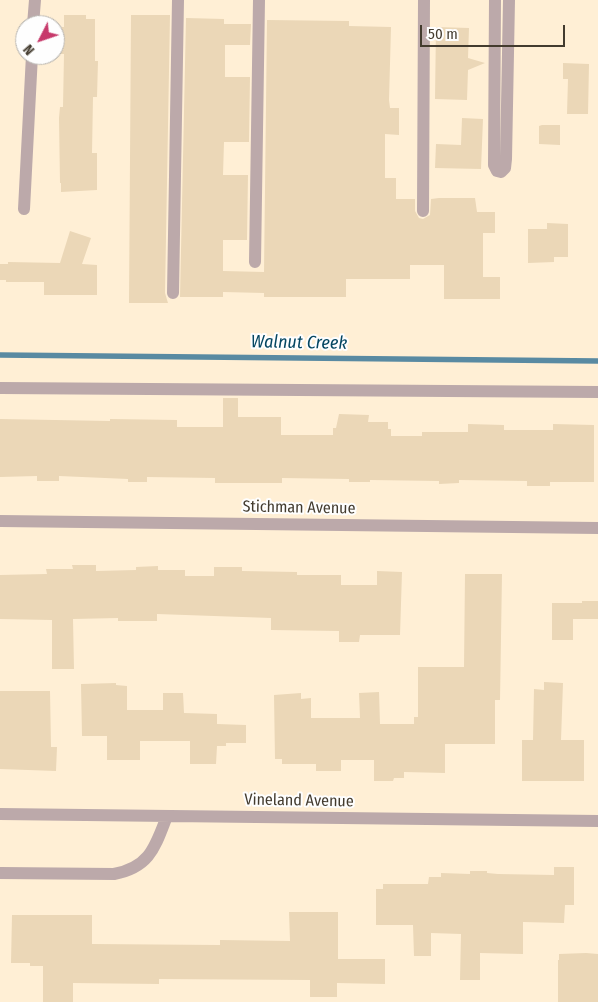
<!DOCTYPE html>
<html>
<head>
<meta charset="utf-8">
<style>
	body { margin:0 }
	#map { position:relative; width:598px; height:1002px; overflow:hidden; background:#ffefd5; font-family:"Fira Sans Condensed",sans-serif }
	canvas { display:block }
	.north { position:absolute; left:15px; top:15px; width:50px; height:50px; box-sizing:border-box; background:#fefefe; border:1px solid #b3b0ab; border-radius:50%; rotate:229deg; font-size:14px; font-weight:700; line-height:20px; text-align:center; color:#433b2e }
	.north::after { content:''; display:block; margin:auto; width:18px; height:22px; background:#c73a6b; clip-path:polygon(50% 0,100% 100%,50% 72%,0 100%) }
	.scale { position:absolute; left:420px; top:25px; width:145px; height:22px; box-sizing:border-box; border:2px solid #433b2e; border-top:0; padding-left:6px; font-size:15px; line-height:18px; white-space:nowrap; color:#433b2e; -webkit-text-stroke:4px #fefefe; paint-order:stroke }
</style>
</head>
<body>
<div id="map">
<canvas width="598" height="1002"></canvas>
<div class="north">N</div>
<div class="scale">50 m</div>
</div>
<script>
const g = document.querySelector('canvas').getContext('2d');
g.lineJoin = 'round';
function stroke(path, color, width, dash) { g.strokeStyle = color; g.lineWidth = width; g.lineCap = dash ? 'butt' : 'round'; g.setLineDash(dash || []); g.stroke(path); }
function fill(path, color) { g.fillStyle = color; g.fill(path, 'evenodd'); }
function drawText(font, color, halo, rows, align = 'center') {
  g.font = font + ' "Fira Sans Condensed",sans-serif'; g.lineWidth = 4; g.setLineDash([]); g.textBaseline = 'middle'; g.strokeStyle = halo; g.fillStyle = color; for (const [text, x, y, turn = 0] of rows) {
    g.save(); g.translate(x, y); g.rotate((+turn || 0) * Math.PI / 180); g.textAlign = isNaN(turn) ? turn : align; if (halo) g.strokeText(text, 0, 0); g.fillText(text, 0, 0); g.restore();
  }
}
stroke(new Path2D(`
	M0,355l598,6`), '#598aa2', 5.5);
fill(new Path2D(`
	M64,15h22v4h9v42h3l-1,36h-4l-1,56h5v37l-36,2v-9h-1l-1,-65 1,-11h3l1,-53h-3v-27h3z
	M131,15h39l-5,278 3,10h-39z
	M186,18l38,1v5h27l-1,21h-25v32h25l-1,65h-25l-1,33h25l-1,65h-24v31l41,1 3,-252 82,1v5l42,1 -2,73 1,8h9v27l-14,-1v44h11v21h19v12l4,7 4,1 7,-4 1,-16 8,-1h36l2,14h18v21h-12v44h17v22h-56v-34h-34v14h-64v18h-82v-4l-41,-1v5h-43z
	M436,27l33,1 -1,30 17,5 -17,7 -1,30 -32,-1z
	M563,63l26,1 -1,50h-21l1,-35h-5z
	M462,118l21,1 -2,50 -46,-1 1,-24 25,1z
	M542,125h18v20l-21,-1v-18z
	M547,223l21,1v33h-14v5l-26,1v-34h19z
	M70,231l21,7 -9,26 15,1v30h-53v-13h-38v-2h-6v-16h8v-2l52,1z
	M223,398h15v19h43v18h52v-7h3l3,-14 30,1 -1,7h20v7h3v7h31v-4h46v-8l36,1v5h49v-6l41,1v57h-44v4h-23v-5l-68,-1v3l-20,1v-3l-69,-1v2h-21v-3l-67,-1v5h-67v-5l-68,-1v5h-19v-3l-69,-3v5h-22v-5l-37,1v-58l110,2v-2l67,1v7h46z
	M72,565h24v6l40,-1v-3l22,-1v4h27v6h29v-9h28v4l55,1v3h44v10h36v-14l25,1 -2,63h-40l-1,7h-20v-11l-68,-1v-12l-114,-4v7h-39v-3l-45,1 1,50h-22v-49l-52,-1v-44l47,-1 -1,-5h27z
	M465,574h37l-2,126h-5v44h-50v29l-41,-1v6h-10l-1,3h-19v-21h-33v11h-25v-7h-34v-5h-7l-1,-64 27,-2v6l10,-1v20h49l-1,-25 20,-1 1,32h34v-7h4v-50h46z
	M582,601h16v18h-25v21h-21v-37h30z
	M544,682l19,1 -2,57h23v41h-62v-41h11l1,-51 10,1z
	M116,683v2l11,1v24h36v-17h20l1,20 33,1v10l29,1v18h-20v3h-9l-1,18h-26v-23h-50v19h-33v-24h-25l-1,-52z
	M0,691h50l1,56h6l-1,24 -56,-2z
	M554,867h20v38h-9l-1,18 -41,-1v32l-43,-1v27h-20l1,-46 -30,-1v23h-17l-1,-31h-37v-36h7v-5h45l1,-7h12v-4l29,1v-3h17v2l11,1 56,1z
	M289,912h49v47h47v25l-48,-1v14h-27v-17l-151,-1v5l-86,-1v19h-30v-36h-13v-3h-19l1,-48h80v29l128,1v-5l70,1z
	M586,953l12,1v48h-40v-42h1v-6z`), '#ebd7b7');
stroke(new Path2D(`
	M495,0l-1,165 3,6 4,1 4,-4 1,-9 3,-159
	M33,25l2,-25
	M24,209l8,-154
	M423,211l1,-211
	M255,262l4,-262
	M173,293l5,-293
	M0,388l598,4
	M0,521l598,7
	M0,814l598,7
	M0,873l114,1c36,-7 41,-27 53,-58`), '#bca9aa', 12);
drawText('16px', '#433b2e', '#fefefe', [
	["Stichman Avenue",299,508,1],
	["Vineland Avenue",299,801,1]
]);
drawText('italic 18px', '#054661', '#fefefe', [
	["Walnut Creek",299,343,1]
]);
</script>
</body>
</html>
